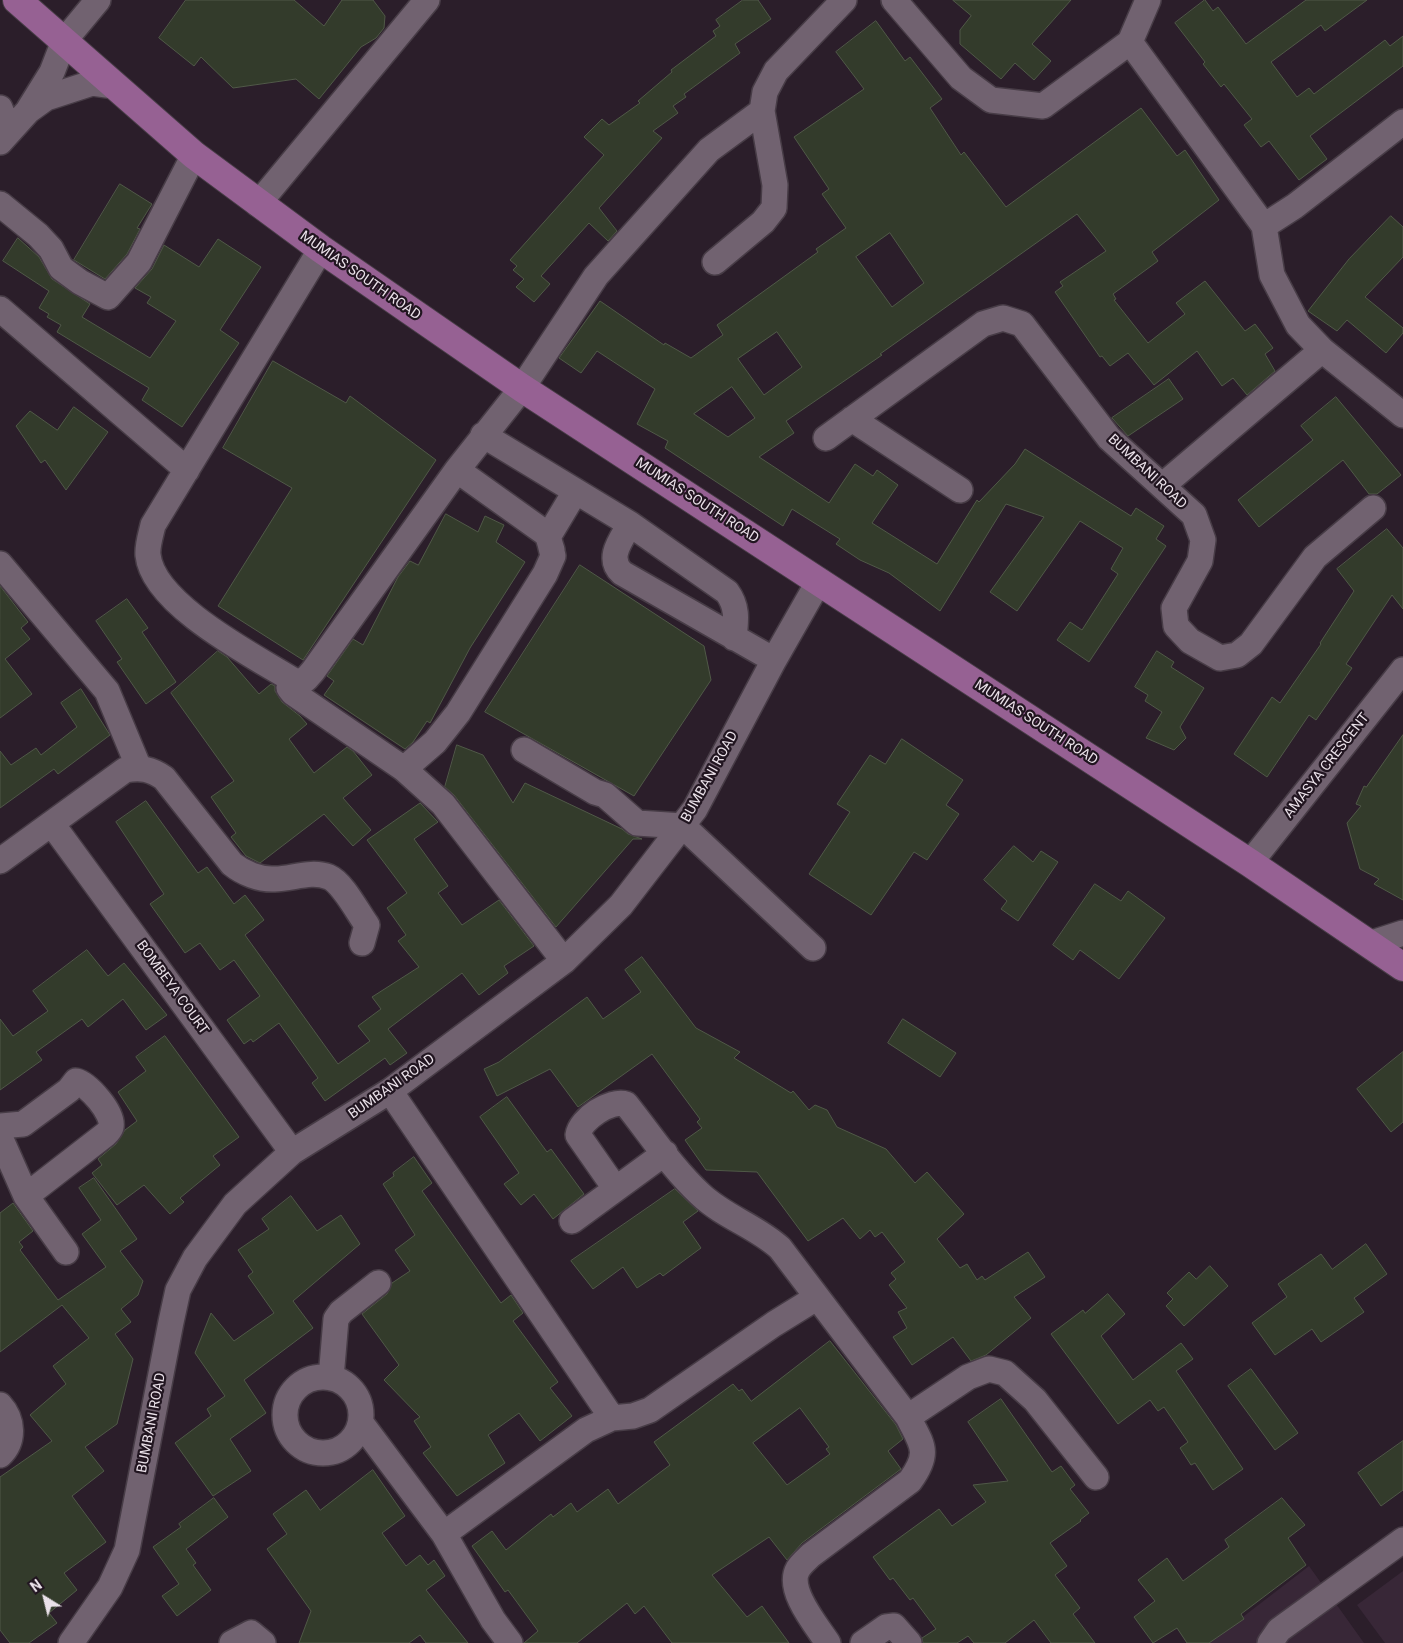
<!DOCTYPE html>
<html>
<head>
<meta charset="utf-8">
<style>
	body { margin:0 }
	#map { position:relative; width:1403px; height:1643px; overflow:hidden; background:#2b1e2a; font-family:Roboto,sans-serif }
	canvas { display:block }
	.north { position:absolute; left:20px; top:1573px; width:50px; height:50px; -webkit-text-stroke:4px #211520; paint-order:stroke; rotate:324deg; font-size:14px; font-weight:700; line-height:20px; text-align:center; color:#eae1e9 }
	.north::after { content:''; display:block; margin:auto; width:18px; height:22px; background:#eae1e9; clip-path:polygon(50% 0,100% 100%,50% 72%,0 100%) }
</style>
</head>
<body>
<div id="map">
<canvas width="1403" height="1643"></canvas>
<div class="north">N</div>
</div>
<script>
const g = document.querySelector('canvas').getContext('2d');
g.lineJoin = 'round';
function fill(path, color) { g.fillStyle = color; g.fill(path, 'evenodd'); }
function stroke(path, color, width, dash) { g.strokeStyle = color; g.lineWidth = width; g.lineCap = dash ? 'butt' : 'round'; g.setLineDash(dash || []); g.stroke(path); }
function drawText(font, color, halo, rows, align = 'center') {
  g.font = font + ' Roboto,sans-serif'; g.lineWidth = 4.5; g.setLineDash([]); g.textBaseline = 'middle'; g.strokeStyle = halo; g.fillStyle = color; for (const [text, x, y, turn = 0] of rows) {
    g.save(); g.translate(x, y); g.rotate((+turn || 0) * Math.PI / 180); g.textAlign = isNaN(turn) ? turn : align; if (halo) g.strokeText(text, 0, 0); g.fillText(text, 0, 0); g.restore();
  }
}
fill(new Path2D(`
	M1309,1566l55,77h-155z
	M1403,1571v72h-18l-28,-38z`), '#382737');
const building = new Path2D(`
	M186,0h108l30,26 18,-26h31l12,16 -1,12 -8,10 -15,9 -42,52 -23,-20 -63,9 -32,-31 -7,9 -35,-28z
	M743,0h15l13,19 -36,25 5,9 -56,41 2,3 -13,9 5,7 -25,18 9,7 -63,70 18,23 -9,10 -19,-18 -48,53 9,8 -16,18 -18,-15 8,-8 -11,-9 4,-4 -7,-6 94,-105 -20,-18 18,-18 7,6 31,-22 -2,-2 34,-29 -1,-2 45,-34 -3,-5 7,-5 -4,-6z
	M953,0h118l-39,44 19,17 -17,19 -19,-17 -14,16 -41,-35v-14l11,-14z
	M1205,0l8,11 5,-4 28,37 60,-44h61l-42,31 -4,-6 -50,37 26,35 12,-9 5,6 71,-54 5,6 13,-10v30l-93,70 17,23 -28,21 -30,-39 -8,6 -17,-22 8,-6 -28,-35 -3,3 -18,-23 2,-2 -30,-39z
	M876,21l29,40 5,-4 32,42 -12,9 31,47 3,-3 42,55 135,-99 36,48 8,-6 34,50 -67,52 6,9 -45,33 3,5 -2,1 34,43 37,-29 -9,-11 29,-22 40,50 10,-7 18,24 -8,6 10,17 -28,24 -14,-17 -11,8 -25,-35 -43,34 -26,-32 -18,13 -8,-10 -2,1 -45,-65 8,-6 -3,-4 46,-31 -29,-37 -197,140 2,1 -96,66 8,12 -35,24 70,46 26,-39 18,12 4,-6 21,15 -26,38 65,41 40,-64 2,2 36,-38 10,-15 106,67 5,-8 28,18 -8,13 10,7 -77,116 -32,-22 13,-18 12,8 36,-56 -7,-5 12,-21 -43,-27 -63,90 -27,-19 54,-75 -38,-13 -66,107 -51,-38 -29,-13 -24,-16 4,-5 -48,-30 -9,17 -118,-78 3,-7 -31,-17 18,-35 -58,-38 -16,22 -22,-15 41,-57 64,44 1,-2 26,15 32,-23 -6,-10 54,-39 47,-34 -2,-3 30,-21 -24,-34 7,-5 -35,-52 70,-48 -28,-37zM890,233l34,50 -32,24 -36,-50zM777,332l25,35 -38,28 -26,-36zM732,387l23,31 -27,19 -34,-23z
	M120,184l32,20 -15,24 3,1 -13,25 -22,25 -31,-19z
	M1391,216l12,11v30l-38,40 38,31v5l-17,20 -39,-33 -10,11 -29,-20 41,-52z
	M18,238l21,19 13,22 38,25 -8,13 68,41 26,-37 -29,-18 4,-6 -16,-9 17,-19 12,-24 35,22 19,-28 43,28 -41,63 19,13 -57,84 -40,-27 7,-12 -92,-56 4,-7 -14,-8 2,-3 -10,-6 10,-17 -46,-30z
	M273,361l73,42 4,-7 86,64 -133,200 -85,-54 74,-118 -69,-40z
	M1169,379l14,20 -55,37 -16,-18z
	M1336,397l65,78 -24,19h-8l-26,-34 -84,67 -21,-27 75,-60 -12,-14z
	M74,407l34,25 -42,58 -21,-30 -4,3 -25,-37 14,-15 27,19z
	M446,514l32,18 7,-16 19,9 -8,17 29,20 -55,86 -40,75 -3,-2 -14,21 -8,7 -81,-54 10,-14 -7,-5 26,-37 10,6 35,-68 12,-16 8,4z
	M1387,529l16,19v61l-11,-14 -46,69 6,4 -36,52 -7,-5 -42,62 -33,-23 38,-57 8,6 41,-59 -1,-1 34,-52 -17,-22z
	M580,565l124,81 7,34 -77,116 -149,-84z
	M0,586l28,36 -7,6 9,11 -25,20 27,35 -32,24z
	M127,599l21,29 -6,4 34,50 -30,22 -29,-42 5,-3 -26,-38z
	M218,651l9,6 32,37 12,-10 4,2v5l7,11 18,14 7,8 -18,15 25,34 33,-26 6,4 19,24 -29,23 28,32 -18,16 -29,-32 -64,49 -14,-7 -15,-19 5,-4 -25,-36 23,-16 -63,-88z
	M1157,651l17,11 -3,5 33,21 -24,39 6,11 -12,12 -28,-12 16,-26 -17,-11 3,-6 -13,-8z
	M81,689l29,46 -52,39 -4,-5 -54,39v-57l11,14 25,-17 5,7 36,-28 -16,-24z
	M1403,735v165l-29,-16 5,-5 -19,-10 -13,-46 14,-17 -5,-2 8,-18 2,1z
	M902,739l61,41 -17,25 13,9 -32,46 -13,-8 -43,63 -62,-41 41,-62 -13,-8 33,-49 15,9z
	M457,745l26,10 30,48 12,-20 97,46 6,5 14,5h-9l-77,88 -102,-132 -9,-8z
	M146,801l52,72 9,-6 27,37 11,-9 19,25 -19,15 93,129 32,-23 -12,-15 23,-17 -9,-12 47,-30 -21,-26 8,-6 -19,-27 20,-15 -40,-53 53,-37 18,19 -24,17 34,47 -10,7 24,32 37,-25 35,46 -30,20 4,7 -29,22 -17,-22 -74,56 19,24 -17,12 -5,-7 -60,43 -13,-18 6,-5 -39,-55 -26,19 -2,-3 -7,5 -17,-24 33,-24 -26,-36 -14,10 -20,-27 -15,10 -35,-49 14,-10 -48,-72z
	M1014,846l19,16 8,-11 17,11 -40,59 -17,-12 6,-8 -23,-21z
	M1095,884l26,17 7,-10 37,27 -46,61 -39,-29 -7,10 -20,-15z
	M87,950l21,26 16,-13 43,52 -21,15 -23,-31 -35,28 -6,-8 -46,33 6,8 -42,30v-71l13,17 35,-25 -15,-20z
	M642,957l54,71 44,24 -6,6 57,35 2,-2 16,19 6,-5 12,5 10,17 49,22 29,34 12,-11 37,42 -27,25 23,29 7,-4 10,16 5,-4 3,4 43,-28 17,25 -31,20 17,21 -45,37 -15,6 -18,-24 -41,28 -19,-28 14,-9 -9,-16 9,-4 -18,-23 7,-6 -5,-6 14,-11 -23,-30 -7,5 -5,-7 -10,9 -17,-21 -35,23 -51,-69 -51,-2 -21,-30 17,-12 -5,-6 3,-3 -48,-65 -74,53 -28,-38 -53,27 -13,-27 15,-7 88,-65 16,22 38,-27 -16,-22z
	M903,1019l53,34 -16,24 -52,-34z
	M165,1036l74,101 -26,19 7,9 -40,33 4,4 -14,12 -26,-29 -27,20 -25,-32 10,-8 -4,-6 18,-15 9,-14 12,-9 -19,-29 28,-21 -10,-14z
	M1403,1052v70l-12,10 -34,-43z
	M507,1097l40,55 4,-3 33,45 -31,25 -19,-25 -13,11 -17,-21 15,-11 -39,-56z
	M414,1157l18,26 -10,8 79,112 10,-8 12,18 -10,8 45,61 -8,6 22,28 -32,25 -21,-28 -31,22 17,28 -48,33 -34,-43 8,-6 -17,-26 6,-4 -36,-37 15,-15 -37,-51 25,-20 5,-11 18,-12 -15,-21 20,-15 -32,-51 11,-8 -1,-3z
	M94,1178l43,61 -17,12 23,30 -5,14 -17,14 10,13 -16,12 18,25 -16,65 -32,23 19,24 -32,25 34,46 -42,31 13,17 -28,23 8,10 -28,20h-19l-10,-13v-153l52,-36 -22,-26 36,-31 -13,-18 36,-28 -27,-33 -62,47v-139l13,-10 20,28 -14,11 4,5 -3,3 38,50 48,-33 -24,-33 19,-14 -22,-32z
	M675,1189l23,22 -15,11 18,26 -38,28 -3,-3 -23,15 -14,-21 -30,22 -22,-28z
	M291,1196l26,35 24,-16 19,29 -67,57 20,27 -69,52 22,33 -36,26 21,32 -38,25 -38,-53 36,-27 -4,-7 18,-13 -30,-43 16,-40 23,28 40,-28 -26,-37 5,-4 -15,-22 31,-21 -7,-10z
	M1366,1244l21,30 -33,24 10,14 -43,30 -9,-13 -37,26 -23,-32 35,-26 -9,-13 43,-30 11,15z
	M1210,1266l18,20 -44,40 -18,-20 7,-7 -6,-6 22,-21 7,7z
	M1108,1294l17,20 -24,22 32,44 48,-37 12,16 -17,12 67,98 -30,21 -18,-27 -4,2 -11,-17 8,-6 -24,-35 -6,4 -8,-11 -32,24 -67,-90 32,-24 2,3z
	M830,1341l66,84 7,14 -15,12 13,18 -99,74 -15,17 -18,-23 -57,38 35,42 15,-11 27,37h-117l-28,-37 -9,8 -8,-11 -50,40h-53l14,-12 -30,-41 -3,2 -33,-46 20,-15 14,19 45,-36 2,3 18,-14 6,9 31,-23 10,15 52,-39 -16,-23 79,-58 6,7 3,-2 9,12zM800,1408l29,39 -3,2 4,5 -43,31 -34,-42z
	M1251,1369l47,64 -23,17 -47,-64z
	M1001,1399l51,73 9,-6 14,19 -5,4 19,24 -9,7 1,1 -31,22 17,23 -12,9 25,33 -7,6 22,29h-44l-17,-23 -29,23h-31l-6,-7 -11,7h-34l-1,-5 14,-9 -23,-31 -3,2 -17,-22 -3,2 -17,-23 66,-48 13,17 34,-24 -13,-17 35,-4 -40,-59z
	M1403,1441v49l-22,16 -23,-33z
	M373,1470l32,46 -23,17 24,33 14,-11 8,10 6,-5 11,16 -19,14 42,53h-42l-6,-8 -11,8h-110l12,-32 -44,-62 20,-15 -14,-20 33,-24 14,20z
	M214,1498l14,19 -42,32 10,14 -3,2 18,25 -34,26 -15,-20 17,-12 -26,-37 28,-20 -2,-3z
	M1282,1498l23,27 -17,13 18,27 -65,49 3,5 -35,24h-22l-10,-15 -24,15 -19,-26 21,-16 -17,-21 29,-22 16,23 46,-34 -4,-7z`);
fill(building, '#333b2b');
stroke(building, '#505948', 1);
const minor = new Path2D(`
	M894,0l67,78 30,22 52,6 87,-64 18,-42
	M1130,42l134,184 8,49 26,50 24,25 81,65
	M0,108l9,23
	M29,109l23,-37 12,-31 34,-41
	M0,142l28,-31 18,-13 46,-15 22,3
	M0,204l38,31 13,14 10,19 19,14 28,15 31,-35 55,-107
	M258,204l169,-204
	M1264,226l31,-20 108,-84
	M321,249l-168,276c-2,9 -6,21 -5,30 5,50 108,102 148,127l10,-3 7,-8 144,-201 65,-82 74,-112 113,-126 53,-39
	M715,262l48,-40 11,-14 1,-23 -13,-74 3,-19 11,-21 68,-71
	M0,309l187,161
	M852,419l108,71
	M483,435l147,89 97,68c11,15 9,28 7,46
	M826,438l157,-114 20,-6 19,6 87,114 85,77 9,25 -3,21 -26,47 2,18 14,15 30,17 17,-3 14,-11 64,-87 58,-49
	M1162,486l160,-136
	M630,524c-9,16 -24,34 -8,49l152,87
	M552,550l-4,-13 27,-45
	M0,564l107,127 32,77
	M296,682l-7,6 4,5 111,76 39,35 121,157
	M524,750l71,42 10,3 32,28 46,3 130,122
	M404,769l31,-27 23,-29 87,-139 8,-18 -5,-21 -91,-65
	M52,824l240,328
	M0,861l125,-91c16,-3 26,-1 39,8l68,86c11,9 28,16 43,15 17,0 36,-9 54,-2 14,6 29,36 38,48l-5,18
	M1250,863l153,-193
	M1369,944l34,-11
	M390,1091l222,327 -26,12 -142,104 49,86 17,23
	M0,1126l23,-2 46,-34 7,-9c12,3 38,32 35,46 -1,3 -3,5 -5,7l-80,62
	M0,1137l26,59 40,56
	M615,1188l-37,-53c2,-16 33,-36 48,-31 24,30 46,64 74,90 24,23 56,32 80,54l128,169c14,28 23,35 2,64l-99,74c-4,4 -10,9 -13,14 -12,21 19,57 30,74
	M572,1221l93,-68
	M285 1415a38 38 0 1 1 76 0a38 38 0 1 1-76 0Z
	M331,1378l5,-59 5,-7 37,-29
	M0,1405c13,14 15,36 0,50
	M908,1417l60,-40 21,-8 16,4 30,27 61,77
	M612,1418l21,-2 17,-6 124,-86 42,-26
	M361,1423l83,111
	M71,1643l39,-56 17,-37 44,-228 7,-32 17,-32 40,-54 57,-52 98,-61 174,-130 57,-56 74,-96 79,-149 45,-79
	M232,1643l19,-10 12,10
	M863,1643l23,-16 8,-1 15,17
	M1270,1643l9,-13 124,-90`);
const major = new Path2D(`
	M17,0l177,155 127,94 201,139 728,475 153,104`);
stroke(minor, '#473c46', 28);
stroke(major, '#473c46', 30);
stroke(minor, '#716270', 25);
stroke(major, '#966193', 28);
drawText('14px', '#eae1e9', '#211520', [
	["MUMIAS SOUTH ROAD",360,276,35],
	["BUMBANI ROAD",1147,472,43],
	["MUMIAS SOUTH ROAD",697,501,33],
	["MUMIAS SOUTH ROAD",1036,723,33],
	["AMASYA CRESCENT",1327,766,-52],
	["BUMBANI ROAD",710,777,-61],
	["BOMBEYA COURT",172,988,54],
	["BUMBANI ROAD",392,1087,-35],
	["BUMBANI ROAD",152,1423,-79]
]);
</script>
</body>
</html>
